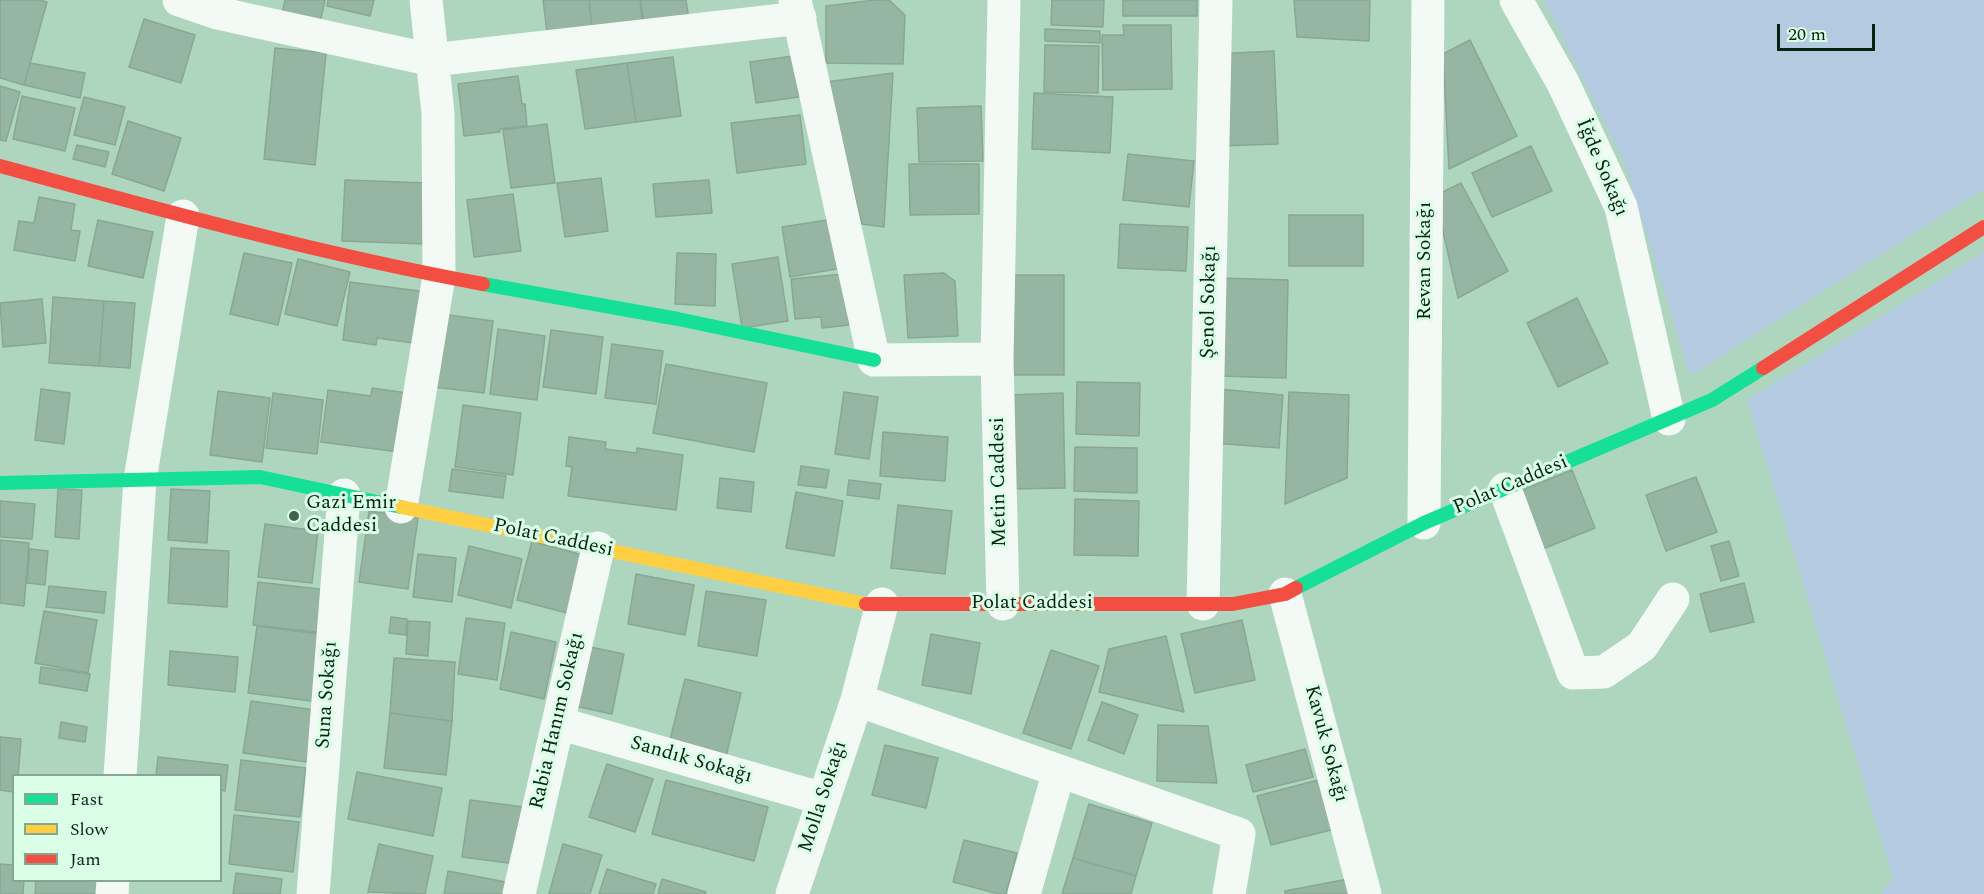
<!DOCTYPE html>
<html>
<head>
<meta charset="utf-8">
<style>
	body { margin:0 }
	#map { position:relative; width:1984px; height:894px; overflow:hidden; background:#aed6be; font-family:Spectral,serif }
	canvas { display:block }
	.legend { position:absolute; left:12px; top:774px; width:210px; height:108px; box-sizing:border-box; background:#dbfee7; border:2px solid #85a692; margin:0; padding:8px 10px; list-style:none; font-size:18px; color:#052313 }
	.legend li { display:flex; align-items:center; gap:12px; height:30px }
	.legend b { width:30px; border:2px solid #85a692 }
	.scale { position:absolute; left:1777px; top:24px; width:98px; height:27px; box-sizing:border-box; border:3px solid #052313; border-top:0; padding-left:8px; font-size:18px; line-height:21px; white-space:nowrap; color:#052313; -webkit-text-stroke:4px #dbfee7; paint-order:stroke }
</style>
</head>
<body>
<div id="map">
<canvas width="1984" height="894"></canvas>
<ul class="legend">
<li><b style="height:8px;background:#16e098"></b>Fast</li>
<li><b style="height:8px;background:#ffcf43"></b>Slow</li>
<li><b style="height:8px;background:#f24e42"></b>Jam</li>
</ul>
<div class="scale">20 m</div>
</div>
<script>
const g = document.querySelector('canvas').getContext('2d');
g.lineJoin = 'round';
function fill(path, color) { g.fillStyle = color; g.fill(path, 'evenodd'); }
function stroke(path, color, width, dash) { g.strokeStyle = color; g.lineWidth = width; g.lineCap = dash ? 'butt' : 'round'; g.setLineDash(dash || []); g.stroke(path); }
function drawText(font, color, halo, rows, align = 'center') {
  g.font = font + ' Spectral,serif'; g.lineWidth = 6; g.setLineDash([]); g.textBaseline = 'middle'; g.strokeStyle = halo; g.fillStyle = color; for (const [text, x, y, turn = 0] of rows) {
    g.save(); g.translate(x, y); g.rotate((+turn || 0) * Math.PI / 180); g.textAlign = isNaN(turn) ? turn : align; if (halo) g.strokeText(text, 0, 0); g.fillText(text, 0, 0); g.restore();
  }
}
fill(new Path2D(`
	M1544,0h440v189l-294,187 -65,-212z
	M1984,252v642h-103l12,-16 -146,-478z`), '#b3cae1');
const building = new Path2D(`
	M0,0h40l7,2 -23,83 -24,-7z
	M285,0h40l-6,28 -38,-8z
	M328,0h46l-4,16 -43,-10z
	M543,0h46l3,26 -45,6z
	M589,0h51l2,20 -50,6z
	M641,0h45l3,20 -45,5z
	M875,0h14l16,15 -2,49 -77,-1v-57z
	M1052,0h52l-1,27 -52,-2z
	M1123,0h74v16h-74z
	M1294,0h76l-1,41 -72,-4z
	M144,19l51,16 -14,48 -52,-16z
	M1123,25h48l1,64 -69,1 -1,-55h22z
	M1045,29l55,2v12l-55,-2z
	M1470,40l47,96 -68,33 -6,-115z
	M1045,45l54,1 -1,47 -54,-1z
	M275,48l51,5 -11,112 -51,-6z
	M1274,51l4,93 -59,2 -4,-92z
	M793,56l6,41 -43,6 -6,-41z
	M673,57l8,59 -45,6 -9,-59z
	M30,63l55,10 -5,25 -56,-13z
	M627,63l9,59 -51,7 -9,-59z
	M893,73l-9,154 -22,-3 -36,-142z
	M518,76l4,28h3l2,22 -27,3v3l-36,4 -6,-52z
	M0,86l20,6 -14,49 -6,-1z
	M1034,93l79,4 -3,56 -78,-4z
	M22,96l53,12 -10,43 -52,-12z
	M84,97l41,10 -10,38 -41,-10z
	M981,106l2,55 -64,1 -2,-54z
	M800,115l6,49 -69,9 -6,-50z
	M128,121l53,17 -17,53 -52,-17z
	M547,124l8,59 -44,5 -8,-58z
	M77,145l32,7 -4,15 -32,-8z
	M1531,146l21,45 -60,26 -20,-44z
	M1128,154l66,7 -5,46 -66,-7z
	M909,164h70v50l-69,1z
	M601,178l7,53 -43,6 -8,-54z
	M345,180l83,3 -2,61 -84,-3z
	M709,180l3,33 -56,4 -3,-33z
	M1461,183l47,88 -50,27 -23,-102z
	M513,194l8,57 -47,6 -7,-57z
	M39,197l36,7 -4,26 9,1 -5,30 -61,-11 5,-29 15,2z
	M1289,215h74v51h-74z
	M840,218l8,49 -58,10 -8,-50z
	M98,220l55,12 -10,46 -55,-12z
	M1120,224l68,3 -2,44 -68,-3z
	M244,253l48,10 -14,62 -48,-11z
	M677,253l39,1 -1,52 -40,-2z
	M778,257l10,64 -46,7 -10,-64z
	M298,259l52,13 -13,54 -52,-12z
	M944,273l11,8 3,55 -50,2 -4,-63z
	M844,274l5,51 -27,3 -1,-11 -26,2 -4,-40z
	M1008,275h56v100h-56z
	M1220,278l68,2 -2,98 -68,-2z
	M350,282l77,10 -6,52 -44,-6 -1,7 -33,-5z
	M53,297l51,4 -5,65 -50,-3z
	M1577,298l31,65 -50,24 -31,-64z
	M42,299l4,44 -43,4 -3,-44z
	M104,301l31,2 -5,65 -31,-2z
	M434,313l59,8 -9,72 -59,-7z
	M498,329l47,7 -8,64 -47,-6z
	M551,330l52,7 -7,57 -53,-7z
	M612,344l51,7 -7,53 -51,-6z
	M666,364l101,19 -13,69 -101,-19z
	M1077,382l63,1 -1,53 -63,-2z
	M372,388l35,5 -8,59 -78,-10 7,-52 43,6z
	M41,389l29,4 -6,51 -29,-4z
	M1218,389l65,6 -4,53 -66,-5z
	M218,391l52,7 -8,64 -52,-7z
	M844,392l34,5 -9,62 -34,-5z
	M1289,392l60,3 -2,83 -62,26z
	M273,393l50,7 -6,54 -51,-6z
	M1063,393l2,95 -55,1 -2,-94z
	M463,405l58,8 -8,62 -58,-8z
	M883,432l65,5 -3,44 -65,-5z
	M569,437l37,5 -1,7 32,4v-5l46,7 -7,55 -108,-14 4,-29 -6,-1z
	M1075,447l62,1v45l-63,-2z
	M801,466l28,4 -3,18 -28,-3z
	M452,469l54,7 -3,22 -54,-7z
	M1572,470l23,58 -57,23 -23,-58z
	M1696,477l21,55 -51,19 -20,-56z
	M720,478l34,4 -3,30 -34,-4z
	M849,480l32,4 -2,15 -32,-4z
	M58,489l24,1 -3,49 -24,-2z
	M171,489l39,2 -3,52 -39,-3z
	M796,492l47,9 -9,55 -48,-8z
	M1075,499l64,2 -1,55 -64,-1z
	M0,501l35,3 -3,35 -32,-2z
	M898,505l54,6 -7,63 -54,-6z
	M369,511l49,7 -10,71 -49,-7z
	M265,524l53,7 -6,52 -54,-6z
	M0,540l29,3 -5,63 -24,-3z
	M532,541l50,14 -15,58 -50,-13z
	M1729,541l10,35 -18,5 -10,-35z
	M469,546l53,13 -11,49 -53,-13z
	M171,548l58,3 -2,56 -59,-4z
	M30,549l18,2 -3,34 -18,-2z
	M418,554l38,4 -4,44 -39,-5z
	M636,574l58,11 -9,50 -57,-11z
	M258,582l70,8 -4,43 -71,-8z
	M1744,583l10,39 -44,10 -10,-38z
	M49,586l57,6 -2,21 -58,-6z
	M706,591l60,9 -9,56 -59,-10z
	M44,611l53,9 -9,53 -53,-10z
	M391,617l16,2 -1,16 -17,-2z
	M466,618l39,5 -8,57 -39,-6z
	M1242,620l13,60 -60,13 -14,-59z
	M408,621l22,1 -2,34 -22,-2z
	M257,626l70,9 -8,67 -71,-9z
	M511,632l45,10 -12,57 -44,-10z
	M931,634l49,9 -9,51 -49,-9z
	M1166,636l18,76 -85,-20 10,-43z
	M581,645l43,9 -12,60 -43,-9z
	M1051,650l48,16 -28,83 -48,-16z
	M170,651l68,6 -3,35 -67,-7z
	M394,658l61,4 -3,59 -62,-8z
	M41,667l49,7 -3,17 -48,-8z
	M685,679l56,14 -15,64 -57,-13z
	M251,701l64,9 -8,52 -64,-9z
	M1102,702l36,13 -14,39 -36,-14z
	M390,713l62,8 -6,54 -62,-7z
	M61,722l26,5 -2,15 -26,-4z
	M1158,725l50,1 9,57 -60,-2z
	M0,737l21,2 -3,37h-4v16l-14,-2z
	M885,745l53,13 -12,50 -54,-13z
	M1305,749l8,28 -60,15 -7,-27z
	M158,757l70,8 -3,26 -5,-1v-14h-64z
	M241,760l65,8 -6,49 -65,-7z
	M607,764l46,15 -18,53 -46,-15z
	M357,772l85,16 -9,48 -85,-17z
	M1322,779l13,50 -64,16 -14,-49z
	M666,780l102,27 -14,54 -102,-27z
	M470,800l54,7 -8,57 -54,-7z
	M1089,804l63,19 -16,53 -63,-18z
	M234,815l65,7 -6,50 -64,-8z
	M964,840l53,13 -11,41h-7l-46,-12z
	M379,844l54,12 -8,38 -57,-2z
	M563,844l39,11 -12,39h-41z
	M1073,858l63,18 -5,18h-69z
	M0,864l14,1v15h10l-1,14h-23z
	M607,869l49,15 -3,10h-54z
	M448,871l63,12 -2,11h-65z
	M236,873l46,6 -2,15h-47z
	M662,879l44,13 -1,2h-47z
	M1348,879l3,15h-66v-3z
	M36,880h62l-1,14h-62z`);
fill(building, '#96b6a3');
stroke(building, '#88a794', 1.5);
stroke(new Path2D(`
	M179,0l38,13 215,47 368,-42
	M795,0l79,360 123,-1 7,-359
	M1516,0l47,83 58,124 48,212
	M997,359l6,245
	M1505,489l68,184 31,-1 38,-26 31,-47
	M401,507l38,-231 -1,-163 -12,-113
	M1424,523l4,-523
	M1285,594l80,300
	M882,604l-25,96 382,134 -10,60
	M1203,604l13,-604
	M558,723l266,76
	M120,776l20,-296 43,-264
	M112,894l1,-14
	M313,894l31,-399
	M519,894l79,-346
	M792,894l65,-194
	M1024,894l35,-123`), '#f3f9f5', 33);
stroke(new Path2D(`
	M483,284l195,35 196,41
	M0,483l260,-6 141,30
	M1296,588l128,-65 288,-123 51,-32`), '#16e098', 14);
stroke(new Path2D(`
	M401,507l465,97`), '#ffcf43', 14);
stroke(new Path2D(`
	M0,166c160,44 319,88 483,118
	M1763,368l221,-141
	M866,604h367l52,-10 11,-6`), '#f24e42', 14);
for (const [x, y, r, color] of [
	[294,516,6,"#40624f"]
]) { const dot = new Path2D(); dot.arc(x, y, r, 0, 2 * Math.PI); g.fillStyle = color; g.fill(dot); stroke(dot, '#dbfee7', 2); }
drawText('20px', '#052313', '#dbfee7', [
	["İğde Sokağı",1601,168,67],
	["Revan Sokağı",1426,261,-90],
	["Şenol Sokağı",1210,302,-89],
	["Metin Caddesi",1000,482,-91],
	["Polat Caddesi",1511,486,-23],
	["Polat Caddesi",553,539,12],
	["Polat Caddesi",1032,604],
	["Suna Sokağı",328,695,-86],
	["Rabia Hanım Sokağı",558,721,-77],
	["Kavuk Sokağı",1325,744,75],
	["Sandık Sokağı",691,761,16],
	["Molla Sokağı",824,797,-72]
]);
drawText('20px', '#052313', '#dbfee7', [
	["Gazi Emir",306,504],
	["Caddesi",306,527]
], 'left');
</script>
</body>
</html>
